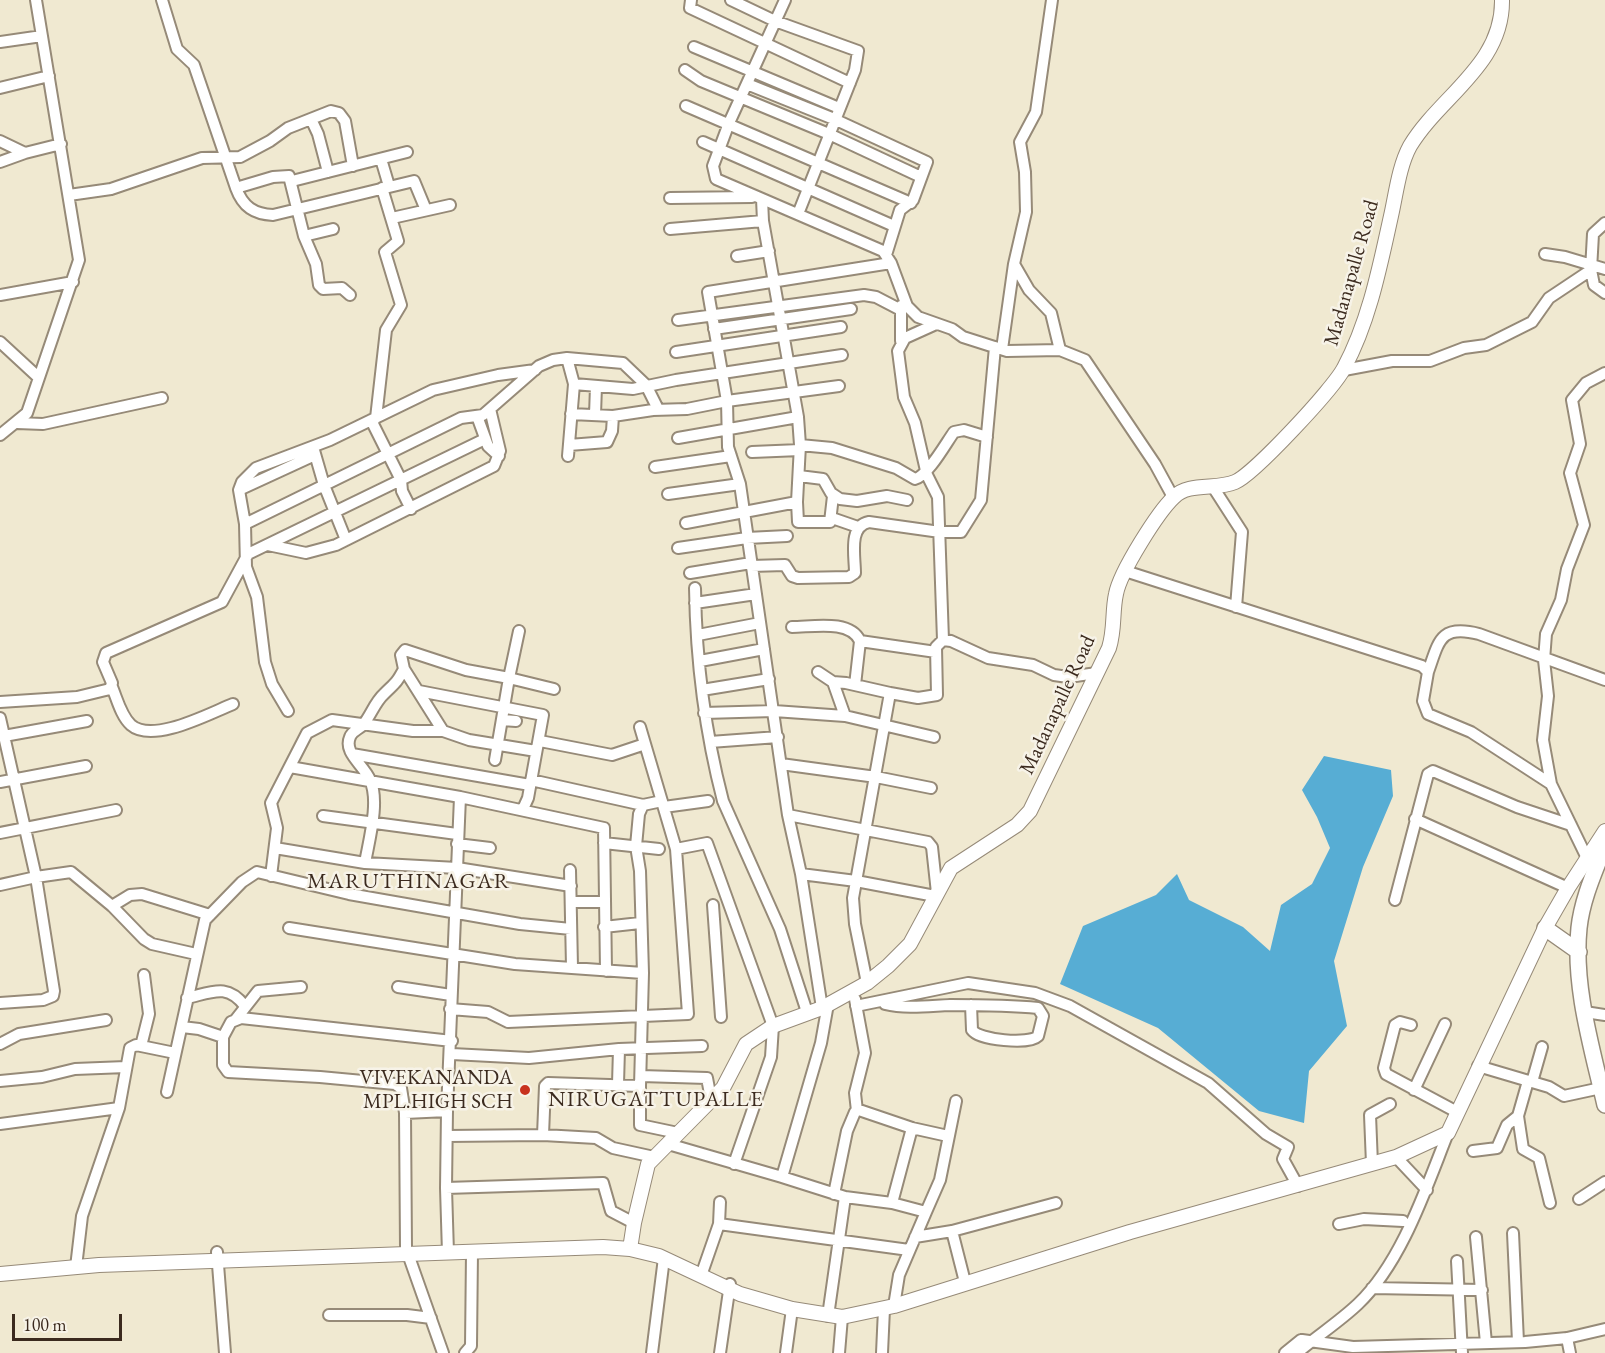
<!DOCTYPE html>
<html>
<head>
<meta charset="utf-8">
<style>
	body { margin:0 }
	#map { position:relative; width:1605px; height:1353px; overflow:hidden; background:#f0e9d1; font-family:"EB Garamond",serif }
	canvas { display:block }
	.scale { position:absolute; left:12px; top:1314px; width:110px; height:27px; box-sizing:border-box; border:3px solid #3b2a1e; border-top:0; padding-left:8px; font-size:18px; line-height:21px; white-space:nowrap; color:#3b2a1e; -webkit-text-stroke:4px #f7f3e8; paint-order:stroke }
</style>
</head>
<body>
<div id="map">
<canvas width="1605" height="1353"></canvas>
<div class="scale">100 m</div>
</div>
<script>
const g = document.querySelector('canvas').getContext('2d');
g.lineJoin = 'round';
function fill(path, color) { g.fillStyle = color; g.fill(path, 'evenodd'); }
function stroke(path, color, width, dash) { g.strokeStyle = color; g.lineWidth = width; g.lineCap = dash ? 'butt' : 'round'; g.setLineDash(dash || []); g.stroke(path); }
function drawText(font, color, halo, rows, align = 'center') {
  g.font = font + ' "EB Garamond",serif'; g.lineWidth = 5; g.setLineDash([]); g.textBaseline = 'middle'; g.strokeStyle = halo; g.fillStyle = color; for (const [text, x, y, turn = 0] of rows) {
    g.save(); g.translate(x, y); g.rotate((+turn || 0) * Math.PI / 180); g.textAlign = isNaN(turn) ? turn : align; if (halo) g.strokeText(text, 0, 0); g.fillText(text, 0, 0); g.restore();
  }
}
fill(new Path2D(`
	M1324,756l67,14 2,26 -30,71 -29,94 13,65 -38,45 -5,52 -45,-12 -101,-83 -98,-44 23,-58 73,-31 21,-21 12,26 54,27 27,24 11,-46 31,-21 18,-36 -13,-31 -15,-27z`), '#57add4');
const minor = new Path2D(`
	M162,0l15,49 17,16 42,123c7,19 18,26 37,27l141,-34 12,29
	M691,0l-1,8 160,75
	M731,0l44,21 83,30 -3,19 -57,144
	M785,0l-56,123 -16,43 3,13 167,72 8,12 16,43 11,11 34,12 11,8 44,14 53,-1 25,10 70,104 18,33
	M0,42l42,-6
	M694,47l145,61
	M685,70l16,11 128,53 92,43
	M747,84l87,35 93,43 -14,38 -13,10 -14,45
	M0,88l49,-12
	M686,106l225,97
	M311,119l7,15 10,38
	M0,141l25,12
	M703,142l191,84
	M381,159l8,27
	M0,162l25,-9 36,-9
	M292,181l115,-29
	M236,188l37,-11 16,-1 15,60 12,28 3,21 4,4 19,-1 8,7
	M69,195l42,-6 91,-31 38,-1 30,-16 18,-13 43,-17 8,2 6,8 8,45
	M670,198l82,-1
	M762,199l1,22 35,196 2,28 -3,57 1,20h32l3,-26
	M392,218l58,-13
	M670,229l93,-8
	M304,236l29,-7
	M1545,254l20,3 40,12
	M737,256l32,-5
	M1014,264l15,26 22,23 9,37
	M1591,270l3,15 11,8
	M0,295l73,-13
	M678,320l186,-25 12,2 25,13
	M936,324l-31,14 -7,13 6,46 11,26 12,52 11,22 5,143
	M714,329l137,-20
	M901,341v-35
	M0,342l38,35
	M1002,349l12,-85 12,-52 -1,-40 -5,-30 16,-30 16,-112
	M676,352l165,-25
	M567,358l7,26 -6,72
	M1344,370l48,-9h38l34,-13 22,-3 46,-23 17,-24 42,-28 2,-36 12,-11
	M574,384l59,5 43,-9 166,-25
	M571,414l42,2 40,-6 34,-1 40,-8 112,-15
	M595,415l1,-29
	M477,416l11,30 11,10
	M376,418l10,-88 15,-25 -16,-53 13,-11 -16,-53
	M371,420l30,60 1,11 9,18
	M17,423l26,1 119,-26
	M0,435l27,-22 52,-153 -43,-260
	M678,438l120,-21
	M569,445l38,-3 5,-11 1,-15
	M800,445l32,3 64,20 19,11c13,-3 31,-36 39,-47l10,-2 23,7
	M313,447l11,38 22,55
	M752,452l48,-2
	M655,467l76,-11
	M799,476l24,3 8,14 9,6 17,2 30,-5 20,4
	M1213,487l29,45 -6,75
	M239,490l76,-35
	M668,494l72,-10
	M832,518l26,9
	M686,523l111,-21
	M245,524l216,-106 22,-3 56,-49 14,-6 14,-2 56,5 23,22 12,24
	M268,545l38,8 30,-8 158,-79 6,-15 -10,-42
	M678,548l69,-10 40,-2
	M751,566l34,-1 7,11 6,2 51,-1 6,-4c0,-17 -7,-47 14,-51l71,10h21l20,-32 14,-153
	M1125,571l297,95 6,6 -5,29 5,13 43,18 80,52
	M690,573l61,-10
	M695,588c1,72 10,144 28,213l57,128 27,83
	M695,603l61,-9
	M792,627c20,0 58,-8 68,14l-5,44
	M519,631l-10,47 45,11
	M698,635l62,-12
	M860,641l76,11
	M700,661l64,-12
	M818,672l15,10
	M1428,672c11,-31 12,-48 51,-38l126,46
	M112,687c5,12 9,29 19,38 22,19 79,-12 102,-21
	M702,690l67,-11
	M419,691l124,24 -15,83 -5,11
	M890,693l28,5 19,-3 -1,-48 7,-7 8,1 37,17 45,7 21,10 14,2 29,-4
	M0,702l77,-5 33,-8 2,-6 -9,-21 3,-9 116,-51 26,-48 237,-115
	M288,711l-16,-27 -7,-22 -8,-65 -11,-30 -1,-43 -6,-34 3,-8 14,-14 74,-28 103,-50 65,-15 37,-5
	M704,713l70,-2 71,5 -12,-34 13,1 44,10 -37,205 2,26 12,59
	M845,716l89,21
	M0,718l36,159 -36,8
	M502,720l14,1
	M640,727l36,122
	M443,731l-39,-62 -3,-14 4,-5 61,20 43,8 -14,82
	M4,736l83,-15
	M540,741l72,14 33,-11
	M710,742l68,-5
	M352,754l178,31
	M781,764l95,13 55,11
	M290,767l170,30
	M531,780l112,25
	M0,782l86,-16
	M664,807l44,-6
	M788,815l140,27 4,5 5,46
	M323,816l134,18
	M1415,819l153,69
	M0,833l116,-23
	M604,843l55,6
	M457,844l33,4
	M275,848l90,15 92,5 114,18
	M1587,858l-36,-74 -8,-44 5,-44 -4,-36 2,-26 15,-34 6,-31 17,-44 -14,-52 10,-29 -8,-44 14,-17 19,-10
	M365,863c4,-23 15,-62 5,-83 -6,-15 -27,-27 -20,-43 2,-6 9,-8 13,-12 8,-10 12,-23 21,-31 11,-11 12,-10 20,-25
	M570,870l2,97
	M801,874l55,7 79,15
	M271,876l6,-48 -6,-25 36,-70 25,-13 81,11h30l26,9 67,11
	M1395,900l33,-126 5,-3 84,36 54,18
	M571,902h33
	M713,905l8,112
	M112,906l18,-11 12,-1 68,21
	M604,927l36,-4
	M289,928l226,36 128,9
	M398,987l53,8
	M187,998c26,-6 40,-15 58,8
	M855,999l10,54 -10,40 2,18
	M0,1003l43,-3 10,-4 1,-5 -18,-114 35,-5 41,34 32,33 8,5 44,10
	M828,1004l-7,39 -39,134 63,20 -17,119
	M885,1004c21,5 43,2 65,1 29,0 59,0 88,3l5,8 -5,20c-9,9 -59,4 -66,-6l-1,-25
	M856,1006l112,-23 67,10 35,13 138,77 58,51 22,13 -5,12 15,27
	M822,1008l-21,-134 -13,-59 -48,-331 -12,-37 -1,-46 -19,-109 183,-29
	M450,1009l38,3 20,10 180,-8 -12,-165 31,-6 66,183 -2,31 -37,107
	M1585,1012l20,3
	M236,1019l22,-28 43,-4
	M1411,1025l-11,-3 -5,3 -11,43 2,6 71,38
	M182,1027l17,2 24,8 8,-15 10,-4 211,23
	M223,1037v28l5,7 92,5 75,7 6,4 4,25 1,135
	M0,1044l19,-10 87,-14
	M141,1046l8,-32 -5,-39
	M452,1054l77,4 90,-9 83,-3
	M1478,1066l71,21 15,9 37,-8
	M641,1076l66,2 4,21
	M0,1081l42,-4 33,-8 51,-2
	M1528,1081l-10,35 5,33 16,9 11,45
	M1532,1082l10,-35
	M618,1084l1,-35
	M640,1086v39l38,8
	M1414,1090l31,-66
	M167,1092l38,-172 37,-38 15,-10 92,22 171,30 51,5
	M405,1113l42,-2
	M0,1124l119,-16
	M912,1128l36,8
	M543,1135l2,-49 3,-3 92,3 3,-113 -3,-102 -4,-25 3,-32 4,-9 19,-4
	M447,1136l96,-1 53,3 17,10 41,9
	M668,1144l114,33
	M1473,1151l24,-3 10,-23 11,-9
	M1396,1157l31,33
	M1372,1164l-2,-49 20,-11
	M446,1188l157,-5 8,28 23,12
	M834,1194l13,-63 8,-19 4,-2 53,18 -20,75
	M845,1197l47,6 34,9 -27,63 -5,31
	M1579,1199l26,-17
	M926,1212l14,-32 16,-79
	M719,1224l1,-22
	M1339,1224l25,-5 39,2
	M952,1231l13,51
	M1513,1233l5,109
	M915,1237l37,-6 104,-28
	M1476,1237l10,106
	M217,1252l8,101
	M448,1253l-2,-65 1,-77 13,-314 144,31 2,143
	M408,1254l35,99
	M1457,1261l5,92
	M76,1267l6,-51 37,-108 11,-60 6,-3 39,8
	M703,1270l16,-46 190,26
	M1372,1288l110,2
	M329,1315h78l24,3
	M1567,1338l3,15
	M1302,1340l51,7 172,-5 42,-4 38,-9
	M465,1353l6,-7 1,-94
	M652,1353l12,-95
	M720,1353l10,-69
	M786,1353l6,-44
	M839,1353l3,-36
	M882,1353l2,-44
	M1285,1353l16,-13
	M1297,1353c20,-17 42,-31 61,-49 44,-42 68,-116 90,-171`);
const major = new Path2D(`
	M630,1249l4,-26 14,-59 75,-76 23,-44 27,-18 49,-18 45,-25 21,-17 22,-22 41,-76 66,-43 13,-14 79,-163c6,-19 3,-36 7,-54 4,-22 42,-82 58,-97 14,-15 43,-7 61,-15 19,-8 99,-94 109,-114 25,-46 36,-102 47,-152 5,-22 8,-50 19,-70 30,-50 93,-81 92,-146
	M0,1274l99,-9 504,-18 27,2 29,7 81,38 52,15 50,8 52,-11 236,-74 266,-75 52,-24 97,-205 23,-40 37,-57`);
const highway = new Path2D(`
	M1605,845c-10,26 -23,54 -26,83 -6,58 13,120 26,177
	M1545,928l34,24`);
stroke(minor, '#968a78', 14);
stroke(major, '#968a78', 16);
stroke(highway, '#968a78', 18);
stroke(minor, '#fff', 10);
stroke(major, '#fff', 14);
stroke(highway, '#fff', 15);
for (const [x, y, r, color] of [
	[525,1090,6,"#c8321e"]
]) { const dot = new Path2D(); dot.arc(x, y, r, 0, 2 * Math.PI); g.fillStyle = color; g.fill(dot); stroke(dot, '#f7f3e8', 2); }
drawText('21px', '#3b2a1e', '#f7f3e8', [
	["Madanapalle Road",1352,273,-74],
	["Madanapalle Road",1058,705,-65]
]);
drawText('21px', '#3b2a1e', '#f7f3e8', [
	["VIVEKANANDA",513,1078],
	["MPL.HIGH SCH",513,1102]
], 'right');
g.letterSpacing = '1.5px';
drawText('22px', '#3b2a1e', '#f7f3e8', [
	["MARUTHINAGAR",409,882],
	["NIRUGATTUPALLE",656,1100]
]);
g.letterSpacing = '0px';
</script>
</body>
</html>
